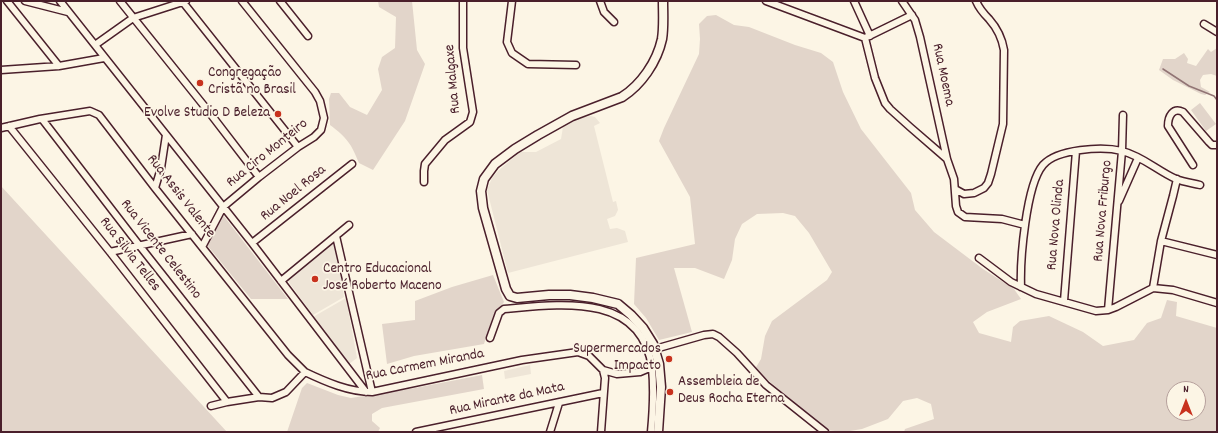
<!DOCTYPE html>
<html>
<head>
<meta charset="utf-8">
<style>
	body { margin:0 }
	#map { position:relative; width:1218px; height:433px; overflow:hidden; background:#fcf5e5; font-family:Dekko,sans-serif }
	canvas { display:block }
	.frame { position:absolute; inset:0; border:2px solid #4a1f2b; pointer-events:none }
	.north { position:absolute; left:1166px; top:381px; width:40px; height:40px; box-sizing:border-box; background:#fcf5e5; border:1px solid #b59f9b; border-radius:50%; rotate:0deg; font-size:11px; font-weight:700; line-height:16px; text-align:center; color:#4a1f2b }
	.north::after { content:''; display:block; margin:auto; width:14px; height:18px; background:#c8321e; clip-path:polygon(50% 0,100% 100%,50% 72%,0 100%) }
</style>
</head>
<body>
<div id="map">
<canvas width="1218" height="433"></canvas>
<div class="frame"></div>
<div class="north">N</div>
</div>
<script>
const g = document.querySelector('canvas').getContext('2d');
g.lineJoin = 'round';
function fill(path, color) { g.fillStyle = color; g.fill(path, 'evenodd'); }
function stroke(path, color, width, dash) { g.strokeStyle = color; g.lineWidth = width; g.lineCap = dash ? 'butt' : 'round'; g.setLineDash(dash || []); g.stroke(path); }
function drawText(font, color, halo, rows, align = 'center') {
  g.font = font + ' Dekko,sans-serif'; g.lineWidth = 3.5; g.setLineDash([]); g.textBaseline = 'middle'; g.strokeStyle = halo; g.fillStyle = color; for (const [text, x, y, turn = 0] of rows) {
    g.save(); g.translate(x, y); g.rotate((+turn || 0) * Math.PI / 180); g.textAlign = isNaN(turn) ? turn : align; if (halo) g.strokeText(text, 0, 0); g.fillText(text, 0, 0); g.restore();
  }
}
fill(new Path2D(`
	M591,116l4,1 5,6 -6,3 19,76 3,-1 2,9 -3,6 -8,3 3,10 7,-1 8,3 3,11 -120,31 -21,-83 5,-12 6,-7 22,-19h16l25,-13 2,-12 15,-9z
	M331,244l3,1 3,6 7,46 -31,18 -25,-34 1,-3z
	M346,298l11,60 -8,6 -36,-47z
	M530,365l1,9 -26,5 -1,-8z`), '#eee5d7');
fill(new Path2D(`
	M378,1h34l5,49 8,14 -20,57 -32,49 -14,-7c-8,-20 -12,-25 -29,-38l-1,-26 2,-6h8l11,14 17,8 15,-25 -4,-21 4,-12 13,-9 1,-31 -17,-10z
	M716,15l18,10 15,2 46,18 26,8 12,9 10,30 18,37 50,64 4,17 19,22 49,37 31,20 7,10 -34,13 -14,10 6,11 32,9 2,-15 7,-6 29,-5 34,16 20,14 31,-6 13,-17 14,-5 6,-18 10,2 -1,14 41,12v104h-313l1,-3 29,-10 -3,-15 -14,-6 -14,3 -15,18 -26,10 -18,3 -18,-2 -71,-61 6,-10 4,-23 7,-15 55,-41 5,-8 -23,-39 -14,-17 -12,-3 -26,1 -15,10 -7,15 -3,21 -8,19 -29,-11h-21l18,64 -33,8 -13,-22 -12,-14 2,-46 59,-14 -5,-47 -31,-56 5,-13 35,-74 1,-15 -1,-15 8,-8zM1174,389h24v24h-24z
	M1217,48v28l-6,-2 -8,1 -3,5 1,7 9,5 -5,3 -4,-1 -28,-14 -14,-10 4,-11h12l9,-6 4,6 -1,4 9,3 12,-17 3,3z
	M1200,103l16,21 -10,7 -15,-21z
	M1,186l226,246h-226z
	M223,215l65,84h-37l-44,-54z
	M493,275l11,27 -11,14 -9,28 -70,12 -27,8 -5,-40 33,-4v-19l37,-14z
	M482,375l2,14 -102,19 -10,6v7l8,7 -2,4h-91l15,-44 5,-5 31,12 13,3 64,-10z`), '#e2d5ca');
stroke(new Path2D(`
	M1163,69l26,17 25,10 3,4`), '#917474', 1.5);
const minor = new Path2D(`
	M7,1l52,65
	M25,1l43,11
	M60,1l192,242 114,149
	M120,1l89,111 50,65
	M182,1l116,146
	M280,1l28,35
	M512,1l-5,41 5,11 16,11 48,1
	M600,1l4,11 10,10
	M766,1l99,37
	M854,1l16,35
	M902,1l13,19 5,17 27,122 7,20 2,27 2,6 7,5 37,2 23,6
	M1204,24l13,8
	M865,38l10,40 10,25 5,6 20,18 37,32
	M865,38l47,-23
	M95,45l38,-27 53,-17
	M1,70l58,-4 45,-8
	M42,119l97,126 120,152
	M9,126l101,126 117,150
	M1,128l39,-9 50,-8 9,4 56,73 133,167 17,17
	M1193,165l-25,-39c0,-10 5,-19 15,-14l26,30 3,3h5
	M424,182v-11l1,-7 20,-24 25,-18 3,-10 -10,-64v-47
	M155,188l6,-20 5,-33
	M955,189l9,5 10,-1 10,-5 4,-5 3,-9 12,-50 1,-74c-2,-12 -7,-22 -15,-31 -6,-6 -10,-11 -13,-18
	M1119,201l19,-43
	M336,236l36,156
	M1161,241l56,14
	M252,243l100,-79
	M202,247l21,-40 36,-30 39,-30 16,-10 7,-7 3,-12 -4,-17 -5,-9 -73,-91
	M110,252l82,-18
	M979,258l32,24 25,12 60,17 12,-1 8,-3 37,-19 20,2 44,13
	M281,281l68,-56
	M1021,287c-1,-27 5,-102 22,-122 14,-16 59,-19 79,-14 20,5 36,20 54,28 8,3 16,4 24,6
	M1153,288l8,-47 12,-45 4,-17
	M1064,301l12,-150
	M1108,310l14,-159 1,-36
	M490,338l9,-25 5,-4c56,-5 138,-17 148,59 2,20 1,43 -1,64
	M655,349l49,-14 9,-1 6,3 18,16 29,32 59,47
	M211,406l16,-4 32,-5 13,1 14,-6 19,-20c21,10 44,20 67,20l150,-32 56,-8 11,4 14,14 14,4 23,-2 19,-8
	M416,432l187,-39
	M550,432l9,-29
	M601,432l4,-54 -2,-8`);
const tertiary = new Path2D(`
	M658,432l3,-45 -2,-23 -6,-20 -10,-16 -12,-13 -13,-11 -25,-6 -23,-3h-21l-32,3 -7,-2 -4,-7 -23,-81 -2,-17 3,-12 11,-15 20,-15 23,-14 34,-19 50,-19c19,-12 35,-35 40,-58 2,-12 1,-26 1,-38`);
stroke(minor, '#4a1f2b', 9);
stroke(tertiary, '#4a1f2b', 11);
stroke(minor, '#fcf5e5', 6);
stroke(tertiary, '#fcf5e5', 8);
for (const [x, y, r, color] of [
	[200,83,4,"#c8321e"],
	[278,114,4,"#c8321e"],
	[315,279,4,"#c8321e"],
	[669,359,4,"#c8321e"],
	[670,392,4,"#c8321e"]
]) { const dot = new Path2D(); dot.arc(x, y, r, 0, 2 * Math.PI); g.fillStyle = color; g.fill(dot); stroke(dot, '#fcf5e5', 1.5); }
drawText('15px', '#4a1f2b', '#fcf5e5', [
	["Congregação",208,74],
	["Cristã no Brasil",208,91],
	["Evolve Studio D Beleza",270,114,"right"],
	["Centro Educacional",323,270],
	["José Roberto Maceno",323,287],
	["Supermercados",661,350,"right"],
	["Impacto",661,367,"right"],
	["Assembleia de",678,383],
	["Deus Rocha Eterna",678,400]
], 'left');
drawText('15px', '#4a1f2b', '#fcf5e5', [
	["Rua Moema",942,75,78],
	["Rua Malgaxe",454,79,-95],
	["Rua Ciro Monteiro",268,154,-39],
	["Rua Noel Rosa",294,194,-39],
	["Rua Assis Valente",180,197,52],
	["Rua Nova Friburgo",1104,211,-85],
	["Rua Nova Olinda",1057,225,-85],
	["Rua Vicente Celestino",160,250,52],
	["Rua Silvia Telles",129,255,52],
	["Rua Carmem Miranda",425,366,-11],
	["Rua Mirante da Mata",507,400,-12]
]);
</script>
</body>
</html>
